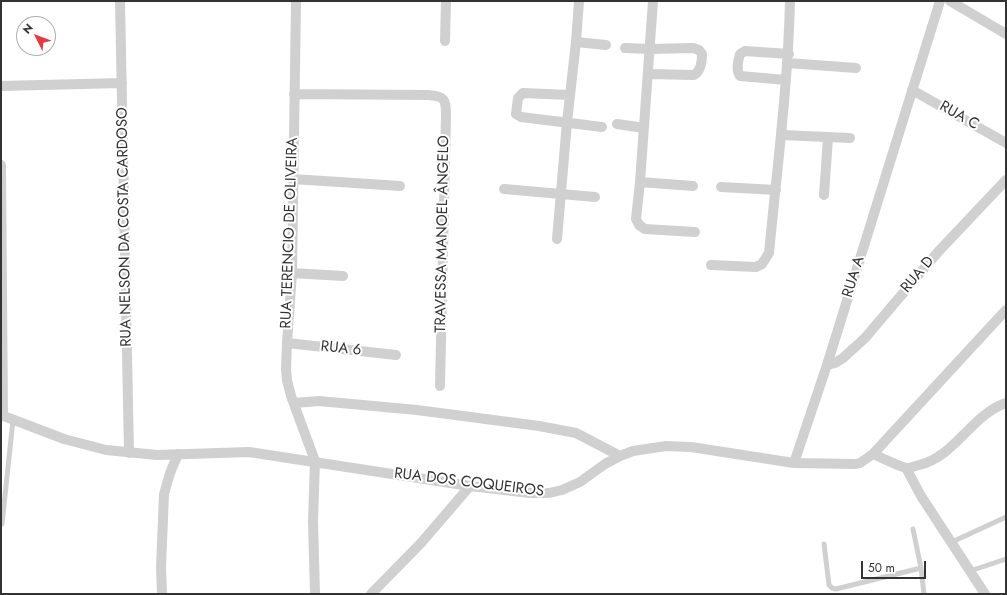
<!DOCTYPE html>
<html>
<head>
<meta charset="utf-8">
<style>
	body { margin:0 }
	#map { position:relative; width:1007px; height:595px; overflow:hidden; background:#fff; font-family:Jost,sans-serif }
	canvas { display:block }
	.frame { position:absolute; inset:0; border:2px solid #333; pointer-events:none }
	.north { position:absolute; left:16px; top:16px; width:40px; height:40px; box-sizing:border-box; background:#fff; border:1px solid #adadad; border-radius:50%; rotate:312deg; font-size:11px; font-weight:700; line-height:16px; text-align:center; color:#333 }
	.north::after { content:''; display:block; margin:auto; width:14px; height:18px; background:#e63946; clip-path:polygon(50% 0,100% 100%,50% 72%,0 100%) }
	.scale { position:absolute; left:861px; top:561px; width:65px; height:18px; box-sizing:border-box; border:2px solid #333; border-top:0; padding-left:5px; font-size:12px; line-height:14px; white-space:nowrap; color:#333; -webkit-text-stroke:3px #fff; paint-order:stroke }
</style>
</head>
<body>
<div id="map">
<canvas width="1007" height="595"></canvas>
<div class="frame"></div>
<div class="north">N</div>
<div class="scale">50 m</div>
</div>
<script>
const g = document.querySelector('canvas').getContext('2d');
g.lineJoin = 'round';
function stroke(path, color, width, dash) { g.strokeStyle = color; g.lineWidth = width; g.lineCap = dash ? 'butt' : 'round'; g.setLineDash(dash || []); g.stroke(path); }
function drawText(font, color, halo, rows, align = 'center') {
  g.font = font + ' Jost,sans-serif'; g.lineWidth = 4; g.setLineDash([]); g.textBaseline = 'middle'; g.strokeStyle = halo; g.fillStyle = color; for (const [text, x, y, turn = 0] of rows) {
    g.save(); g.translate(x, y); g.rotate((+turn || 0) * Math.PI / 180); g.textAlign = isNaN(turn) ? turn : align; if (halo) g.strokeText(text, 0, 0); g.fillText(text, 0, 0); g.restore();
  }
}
stroke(new Path2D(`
	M2,524l11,-104
	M913,529l8,39 3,26
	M952,542l54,-25
	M824,544l5,41 3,3 4,1 85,-21
	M970,571l36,-12`), '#d0d0d0', 5);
stroke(new Path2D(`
	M120,1l9,452
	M296,1l-4,272 -5,70 -1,26 1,11 4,16 24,65 -2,61 2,72
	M653,1l-13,181 -4,37 3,6 6,4 50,3
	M950,1l56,33
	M445,41l1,-40
	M576,42l30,3
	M625,48l25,1 43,-1 6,2 3,4c0,8 -1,17 -8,21l-46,-1
	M788,63l68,5
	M786,80l-46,-4c-4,-5 -2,-16 0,-22l5,-3 44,3
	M1,86l121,-3
	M912,90l94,53
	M294,94l134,1c17,1 18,5 18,20l-6,271
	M570,95l-47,-2 -5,5 -2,16 5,3 81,10
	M617,124l27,4
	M782,135l68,3
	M1,165l2,251
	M293,179l107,7
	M640,182l53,4
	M721,187l55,3
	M504,189l91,8
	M824,195l4,-57
	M557,239l10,-117 9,-80 3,-41
	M711,265l45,2 6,-3 7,-11c8,-84 19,-168 21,-252
	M292,273l51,3
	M287,343l109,12
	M827,365l8,-2 8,-5 22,-20 73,-86 68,-72
	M294,403l25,-2 98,9 122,16 37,7 44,23
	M1,415l63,24 42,11 51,5 92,-3 221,34 60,7h19l13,-3 18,-8 25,-18 15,-8 13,-5 33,-5 25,1 103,16 62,1 4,-1 13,-9 133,-144
	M873,454c7,3 27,13 34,14 3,0 8,-2 12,-3 37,-9 52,-50 87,-62
	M794,463l33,-98 113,-364
	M906,468l15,28 64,98
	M162,594l-1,-27 3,-73 6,-21 8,-19
	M371,594l50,-51 49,-57`), '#d0d0d0', 10);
drawText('15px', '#333', '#fff', [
	["RUA C",959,116,29],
	["RUA NELSON DA COSTA CARDOSO",125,227,-91],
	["RUA TERENCIO DE OLIVEIRA",290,233,-88],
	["TRAVESSA MANOEL ÂNGELO",443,234,-89],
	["RUA D",918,275,-50],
	["RUA A",854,277,-73],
	["RUA 6",341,349,6],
	["RUA DOS COQUEIROS",469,483,7]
]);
</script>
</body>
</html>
